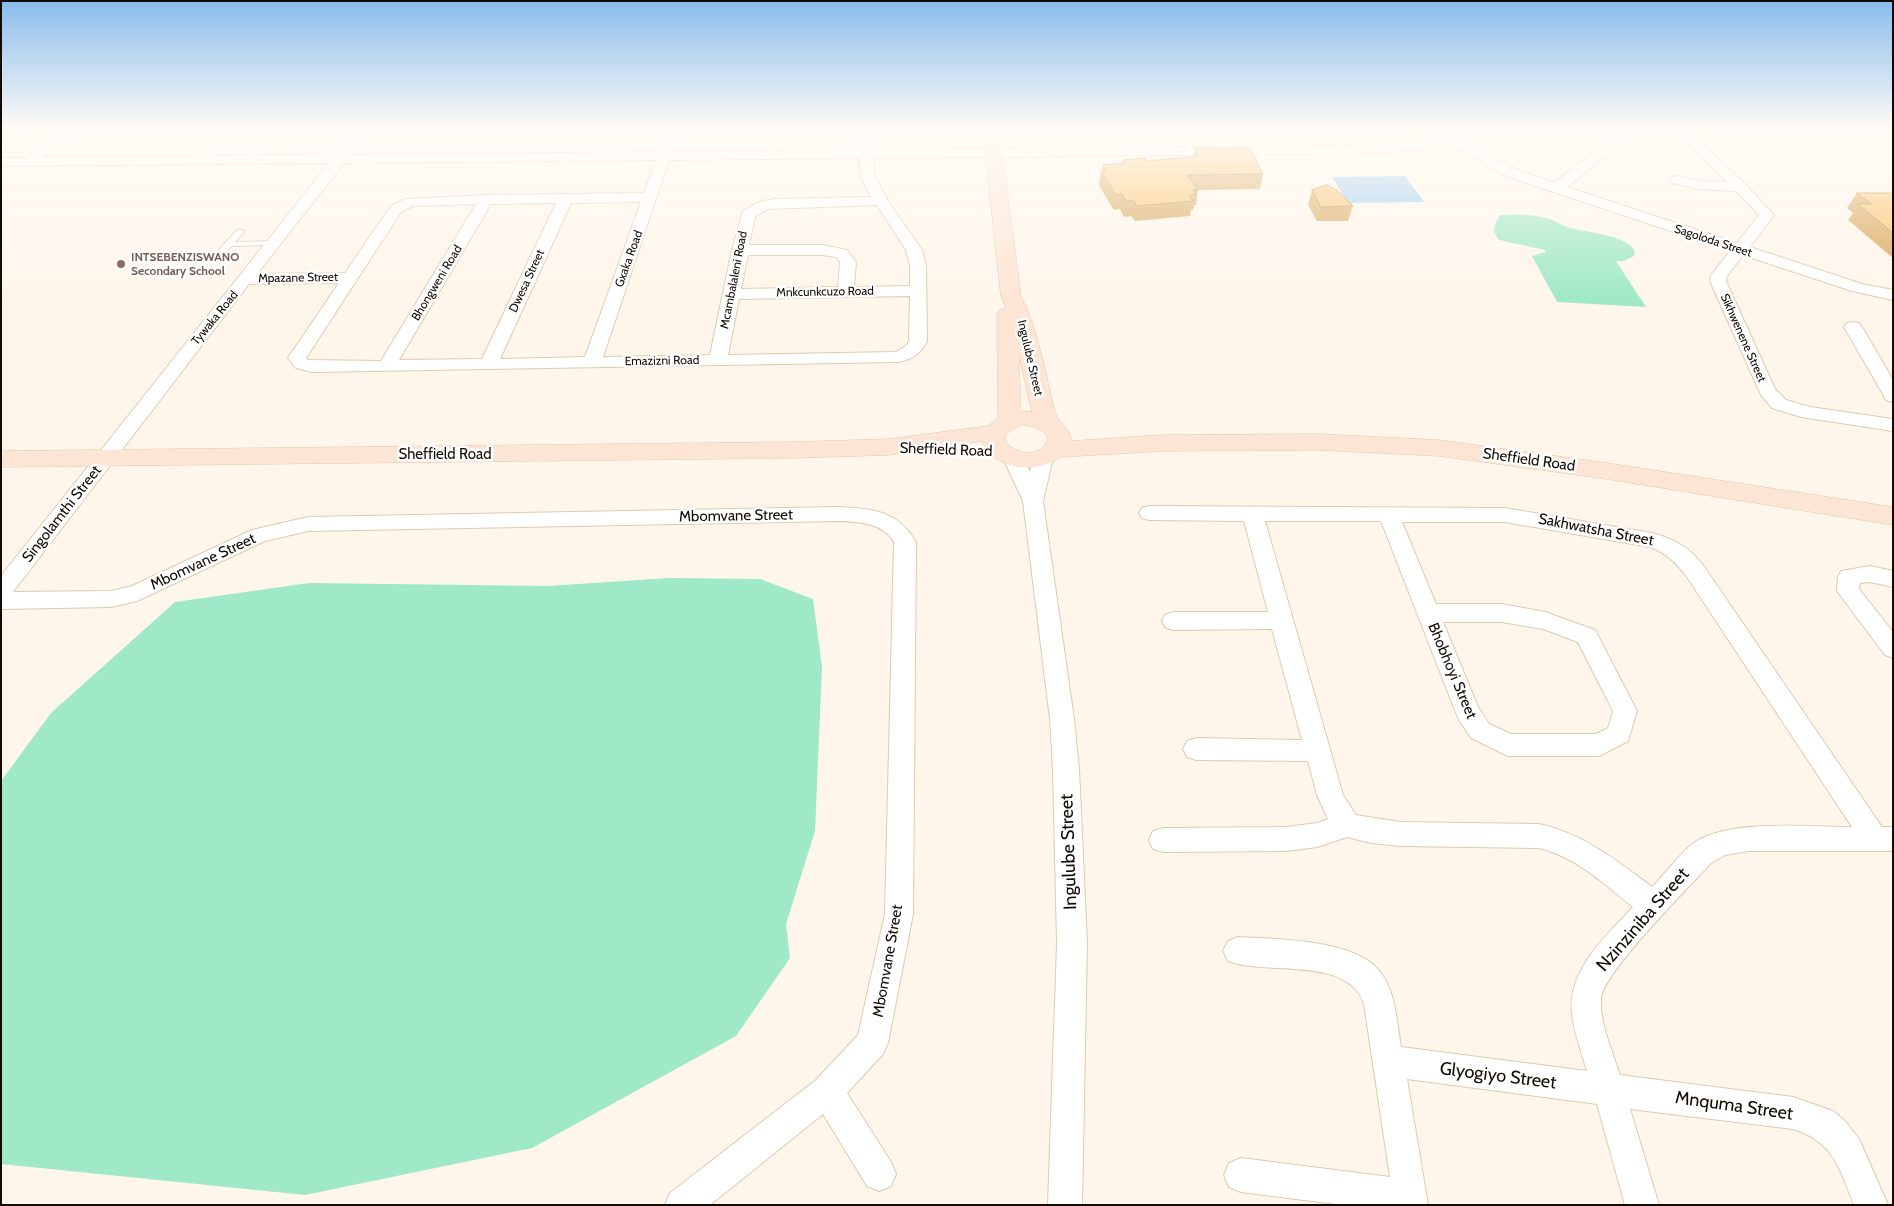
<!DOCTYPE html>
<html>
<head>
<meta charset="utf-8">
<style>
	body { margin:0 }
	#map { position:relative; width:1894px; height:1206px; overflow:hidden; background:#fff6eb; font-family:Cabin,sans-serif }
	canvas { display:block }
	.frame { position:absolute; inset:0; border:2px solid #120b03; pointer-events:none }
</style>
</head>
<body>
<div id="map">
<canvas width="1894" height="1206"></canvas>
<div class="frame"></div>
</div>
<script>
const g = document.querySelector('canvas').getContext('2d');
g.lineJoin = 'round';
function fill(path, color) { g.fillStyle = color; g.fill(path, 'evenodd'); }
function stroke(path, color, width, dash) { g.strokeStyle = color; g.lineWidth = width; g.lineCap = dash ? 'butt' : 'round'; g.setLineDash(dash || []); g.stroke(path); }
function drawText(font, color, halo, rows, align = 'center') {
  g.font = font + ' Cabin,sans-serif'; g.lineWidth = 5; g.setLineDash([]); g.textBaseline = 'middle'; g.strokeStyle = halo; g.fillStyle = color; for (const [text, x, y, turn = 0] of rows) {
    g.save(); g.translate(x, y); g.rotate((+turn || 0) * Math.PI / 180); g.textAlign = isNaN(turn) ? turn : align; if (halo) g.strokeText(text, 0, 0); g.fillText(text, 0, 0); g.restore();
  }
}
fill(new Path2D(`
	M1500,215c17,-1 34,-1 50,4 8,3 14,8 21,9 18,5 55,7 64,23l-1,5 -10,5h-8l30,46 -89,-5 -25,-46 13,-4v-2l-46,-10 -5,-8 1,-8z
	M669,578l91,1 53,20 9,68 -7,164 -29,93 4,34 -54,78 -204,112 -227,47 -304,-31v-383l50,-68 124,-111 134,-19 239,3z`), '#9fe8c8');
fill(new Path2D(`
	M1405,176l19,26 -76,1 -16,-26z`), '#98c9f2');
const lane = new Path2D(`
	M1259,148l2,1 7,12 -1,1 -5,-1 -6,-11z
	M238,229l7,2 -10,11 39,-1 4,2 -4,2 -43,1 -13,15h-6v-4z`);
const street = new Path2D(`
	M75,130h27l-1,3 -40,10 -18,14 293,-2 20,-25h13l-18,25 308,-3 7,-22h14l-8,22 188,-2v-20h14l-1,20 511,-5 60,-6 -3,-3 7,-4 8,3 16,-5h20l-1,3 -25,8 42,25 46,17 70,-53h15l-72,57 170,56 22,-28 -23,-24 -36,-2 -28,-6 -2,-3 2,-3 5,-1 23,5 27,1 -53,-52h14l57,54 29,31 -24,32 112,37 31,6v10l-41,-9 -109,-36 -16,21 -1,5 49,108 11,11 24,7 83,12v12l-92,-14 -29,-9 -11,-13 -51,-114 1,-6 19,-24 -215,-72 -17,-7 -45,-27 -69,8 -511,5 2,19 13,24 34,49 4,16 1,75c-6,13 -15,18 -28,21l-587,10 -16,-4 -8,-10 51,-75 -90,1 -236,308 98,-1 21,-5 120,-56 56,-13 530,-10c35,2 59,3 78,35l-3,372 -25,129 -5,11 -36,39 44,69 5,12 -5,12 -12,5 -12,-5 -44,-72 -113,91h-45l5,-12 146,-113 42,-45 27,-121 9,-372c-12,-20 -35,-20 -56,-21l-530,10 -43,10 -128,60 -26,6 -110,2v-33l328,-413 -328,3v-8h25l25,-21zM859,158l2,19 10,20 -96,2 -16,3 -16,9 -11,39 -22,105 -107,2 66,-197zM656,160l-12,33 -157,2 -82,4 -14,7 -46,67 -88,1 87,-111zM641,202l-56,155 -85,2 71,-156zM556,203l-74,156 -83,1 92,-156zM476,204l-95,157 -73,-1 -2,-2 95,-146 12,-6zM877,205l29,45 4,16v20l-56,1 2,-25 -9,-12 -25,-5h-73l6,-29 13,-7zM748,255h74l14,2 4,5 -2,25 -97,2zM910,296l-1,45 -2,4 -11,7 -168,3 11,-56z
	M1853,322l6,1 3,4 31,53v22l-7,-2 -2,-4 -40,-69 3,-4z
	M1013,452l7,1 10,19 6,-19 7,-1 7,1 3,5 -10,43 31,218 5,50 8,174 -5,262h-34l9,-262 -4,-174 -3,-50 -27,-218 -20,-43 3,-5z
	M1149,506l356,2 147,25c22,6 37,14 51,32l179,262h11v24h-145l-23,4 -14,8c-22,24 -107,109 -110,135 -2,23 12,55 19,77l173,22 40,14 12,10 14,18 29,66h-34c-14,-36 -21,-64 -61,-76l-163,-20 29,96h-34l-28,-101 -190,-25 21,126h-85l-102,-13 -12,-5 -5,-12 5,-12 12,-5 149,19 -26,-173c-16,-49 -99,-28 -136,-43l-5,-10 5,-10 10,-4c37,2 120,2 143,36 15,21 16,49 20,74l186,24c-5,-18 -13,-38 -15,-56 -6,-44 34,-79 61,-108 -29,-23 -57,-50 -94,-59l-139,-2 -29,-3 -24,-6 -30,10 -31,4 -123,1 -10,-3 -4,-9 4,-9 10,-3 123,-1 31,-4 11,-4 -11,-24 -9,-34 -112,-1 -9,-3 -4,-8 4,-8 9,-3 106,2 -30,-111 -99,1 -8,-3 -3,-6 3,-6 8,-3h95l-24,-91 -95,-1 -7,-2 -3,-5 3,-5zM1265,521h116l77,197 13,20 37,18h91l29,-15 9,-30 -42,-81 -50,-18 -43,-8h-66l-34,-82h103l145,25c16,6 27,16 37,30l165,250c-43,0 -127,-9 -161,18 -14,12 -26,29 -39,42 -36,-27 -68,-53 -113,-63l-139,-2 -44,-7 -13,-20zM1443,622h59l41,7 35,13 35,69 -5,17 -12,6h-85l-22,-10 -11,-17z
	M1870,566l23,5v16l-23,-5 -10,1 -1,6 34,43v26l-8,-3 -48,-64 1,-14 3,-6z`);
const secondary = new Path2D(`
	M983,130h16l22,166c18,36 24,77 34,116 3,11 17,17 16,29l91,-6 157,-1 120,6 161,22 293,45v18l-293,-47 -161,-22 -120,-6 -157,1 -101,6c-23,17 -67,14 -79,-16l-93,14 -97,3 -791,9v-16l791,-9 97,-3 99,-13 10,-8 -1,-104 3,-4 6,-2 -5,-12zM1019,355l13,57 -11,-1zM1022,425c11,1 22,3 26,14 -6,19 -34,17 -43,1l1,-6z`);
stroke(lane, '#decaad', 2);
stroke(street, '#decaad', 2);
stroke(secondary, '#decaad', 1);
fill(lane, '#fff');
fill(street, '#fff');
fill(secondary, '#fde5d6');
fill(new Path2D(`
	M1195,148l68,26 -3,15 -62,1 -2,15h-2l-1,5h-2l-1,6 -55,5 -4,-5 -7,1 -4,-8 -6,1 -15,-24 2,-15h1l1,-6 20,-2v-3l24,1 46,-4z
	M1312,190l41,16 -5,15h-31l-9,-16z
	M1857,193h36v65l-45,-38 5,-7 -6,-5z`), '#d9a555');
const building = new Path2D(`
	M1195,148h55l13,26 -76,1 11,15h-5l3,4 -7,1 4,6 -56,5 -3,-5h-8l-4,-7 -6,1 -15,-24h5l-3,-6 22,-2 -2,-3 22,-2 2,3 51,-5z
	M1327,185l10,5 16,16 -32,1 -9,-17z
	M1857,193h36v40l-35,-29h13z`);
fill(building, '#fcc063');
stroke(building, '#b08645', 1);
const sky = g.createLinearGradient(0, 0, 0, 299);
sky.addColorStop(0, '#88bcec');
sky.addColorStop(0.43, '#fffbf6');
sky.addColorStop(1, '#fffbf600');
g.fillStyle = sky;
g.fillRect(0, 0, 1894, 299);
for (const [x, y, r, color] of [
	[121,264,5,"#8d6e63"]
]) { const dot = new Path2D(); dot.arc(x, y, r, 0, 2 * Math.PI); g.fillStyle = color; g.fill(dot); stroke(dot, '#fff', 2); }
drawText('12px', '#120b03', '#fff', [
	["Sagoloda Street",1713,241,18],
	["Gxaka Road",629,259,-70],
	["Mpazane Street",298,278,-1],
	["Mcambalaleni Road",734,280,-79],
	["Dwesa Street",527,281,-65],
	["Bhongweni Road",437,283,-59],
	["Mnkcunkcuzo Road",825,292,-1],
	["Tywaka Road",215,318,-51],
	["Sikhwenene Street",1743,338,66],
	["Ingulube Street",1030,358,77],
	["Emazizni Road",662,361,-1]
]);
drawText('bold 12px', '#785e54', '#fff', [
	["INTSEBENZISWANO",131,257],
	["Secondary School",131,271]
], 'left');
drawText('15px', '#120b03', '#fff', [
	["Sheffield Road",946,450,2],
	["Sheffield Road",445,455],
	["Sheffield Road",1529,460,8],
	["Singolamthi Street",62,514,-52],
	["Mbomvane Street",736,516,-1],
	["Sakhwatsha Street",1596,530,11],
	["Mbomvane Street",203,562,-25],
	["Bhobhoyi Street",1452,671,67],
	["Mbomvane Street",888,961,-80]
]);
drawText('18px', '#120b03', '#fff', [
	["Ingulube Street",1069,852,-92],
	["Nzinziniba Street",1643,920,-49],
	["Glyogiyo Street",1498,1076,7],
	["Mnquma Street",1734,1106,8]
]);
</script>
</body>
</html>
